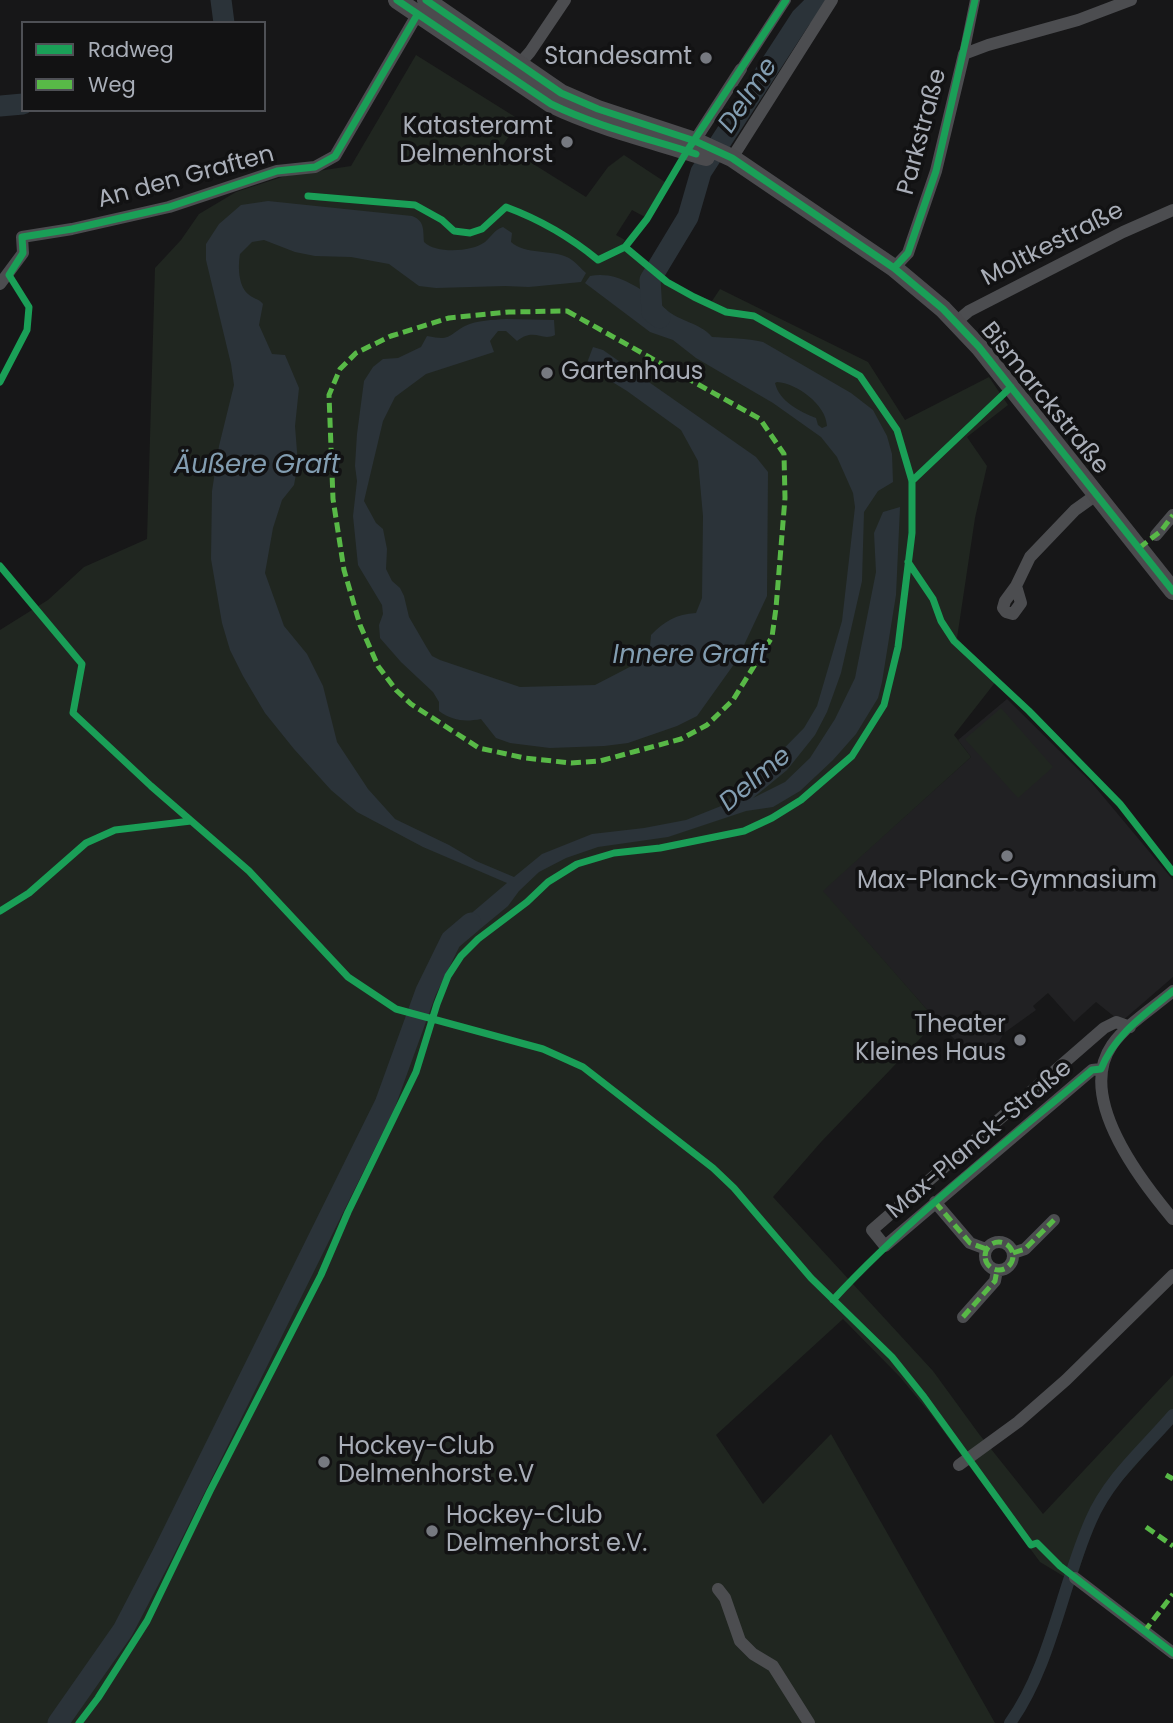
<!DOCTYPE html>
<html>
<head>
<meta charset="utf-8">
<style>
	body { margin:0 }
	#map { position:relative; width:1173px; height:1723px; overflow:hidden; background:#171718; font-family:Poppins,sans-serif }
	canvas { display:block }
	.legend { position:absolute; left:21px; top:21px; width:245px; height:91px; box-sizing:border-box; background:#121213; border:2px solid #4e5055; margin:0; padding:9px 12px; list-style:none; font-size:21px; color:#a9aeb8 }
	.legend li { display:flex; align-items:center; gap:14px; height:35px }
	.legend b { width:35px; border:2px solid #4e5055 }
</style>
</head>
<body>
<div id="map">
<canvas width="1173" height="1723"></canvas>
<ul class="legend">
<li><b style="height:9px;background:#1a9f57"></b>Radweg</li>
<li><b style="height:9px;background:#58b947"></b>Weg</li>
</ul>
</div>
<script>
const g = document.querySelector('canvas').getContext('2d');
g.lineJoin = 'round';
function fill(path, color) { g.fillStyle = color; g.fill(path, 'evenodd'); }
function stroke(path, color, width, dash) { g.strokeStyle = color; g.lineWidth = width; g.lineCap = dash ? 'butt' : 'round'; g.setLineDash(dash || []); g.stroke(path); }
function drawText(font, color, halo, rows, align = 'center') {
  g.font = font + ' Poppins,sans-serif'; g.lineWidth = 7; g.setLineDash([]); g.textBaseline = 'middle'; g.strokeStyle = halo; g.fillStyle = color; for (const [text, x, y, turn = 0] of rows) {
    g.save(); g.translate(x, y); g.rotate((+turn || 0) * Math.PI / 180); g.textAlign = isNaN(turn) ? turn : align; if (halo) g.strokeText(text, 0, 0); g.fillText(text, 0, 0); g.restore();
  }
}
fill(new Path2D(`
	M1007,699l84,83 82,98v97l-52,45 -25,-20 -22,20 -26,-29 -15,13 3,4 -32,23 -15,26 -14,2 -38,-40 -115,-130 149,-134 -13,-17z`), '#212123');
fill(new Path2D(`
	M416,55l104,65 -17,25 83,52 22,-30 16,-12 41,27 -20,35 -13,-7 -16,25 9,5 -3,5 60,44 30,12 8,-12 148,73 37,58 84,-43 19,28 -41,32 20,29 -12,52 -18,120 40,42 -43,55 17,22 -148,134 114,130 -116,121 -48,55 160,174 46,63 64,80 130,-139v48l-61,69 -19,33 -18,58 -35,-21 -110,-149 -30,-36 -57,-58 -127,116 47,69 68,-70 164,289h-995v-1093l48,-30 36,-33 63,-28 8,-271 26,-28 18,-26 37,-22 49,-16 66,-10z
	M1001,708l52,59 -35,31 -53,-59z`), '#202620');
fill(new Path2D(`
	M268,201l144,15c13,5 11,14 12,26 12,12 48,10 61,0 7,-6 9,-12 18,-15l9,6 -1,9c14,13 41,7 58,16 7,4 12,11 17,15l-5,9 -52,5 -24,-1 -69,2 -17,-2 -30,-22 -38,-7 -36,-1 -20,-4 -31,-12 -12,2 -12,12c-2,12 -2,31 8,40 5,5 10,4 15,10l-4,21 13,29 13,1 14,33 -4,38 3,38 -4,21 -12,15 -9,28 -8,45 19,53 23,28 16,32 14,56 31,47 27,30 54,26 27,16 38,16 28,-23 50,-20 52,-6 42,-8 35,-14 30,-24 53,-54 13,-22 25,-85 13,-114 -2,-14 -16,-36 -16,-20 -48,-34 -77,-45 -23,-18 -23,-8 -65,-49 5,-7c27,-5 46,11 69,25 11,20 41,20 53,36 16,1 35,1 51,5l88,51 22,17 14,26 5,18 1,28 -15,9 -14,21 -2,69 -21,92 -14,39 -12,23 -28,35 -34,28 32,-16 25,-24 25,-39 20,-41 21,-106 -2,-39 9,-21 17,-5 -4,88 -14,87 -4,16 -22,36 -23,26 -33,31 -27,16 -27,4 -78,26 -70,10 -32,11 -27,14 -20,19 -11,15 -40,33 -17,1 -4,-6 60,-51 -84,-36 -66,-35 -26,-22 -37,-41 -29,-36 -22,-37 -13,-26 -8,-27 -11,-64 1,-68 7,-45 15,-61 -3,-21 -25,-104v-16l13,-20 22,-19zM777,382c19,1 49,22 50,44l-5,2 -4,-3 -2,-7c-16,-6 -37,-17 -41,-35z
	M506,319l48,1 1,15c-14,7 -20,-8 -38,6l-11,-10h-8l-8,10 4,11 -68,22 -31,23 -12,24 -19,80 12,22 7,6 4,20 -1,20 6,12 8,7 4,8 5,21 18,31 5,8 8,4 80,27 75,-2 54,-28 2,-22c14,-14 25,-21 45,-22l6,-15 1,-82 -5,-55 -17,-31 -54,-39 -39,-24 -1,-4 6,-16 10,3 153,107 12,15 -1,124 -30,64 -40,56 -20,10 -49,17 -24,3 -54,2 -40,-5 -14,-5 -15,-19c-16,3 -28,2 -42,-8v-9l-6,-10 -32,-30 -21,-24 -1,-13 4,-11 -1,-9 -24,-40 -5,-49 4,-35 -2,-15 2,-32 7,-53 9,-14 10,-8 15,-1 23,-11 6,-11c24,5 20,0 38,-10 12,-6 28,-6 41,-7z`), '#2b3339');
stroke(new Path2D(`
	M1010,1723c41,-57 52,-138 81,-203 18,-42 53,-71 82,-105`), '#2b3339', 12);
stroke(new Path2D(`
	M221,0l3,23
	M0,106l23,-2
	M660,318l-8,-6 -2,-32 38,-63 13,-45 100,-154 18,-18
	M58,1723l65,-93 39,-75 223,-451 41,-113 25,-51 20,-17`), '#2b3339', 21);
stroke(new Path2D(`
	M964,54l11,-54
	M741,69l45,-69`), '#4c4d50', 10);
stroke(new Path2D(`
	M514,70l16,-18 35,-52
	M692,145l49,-76
	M732,158l100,-158
	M894,268l14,-15 28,-82 28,-117 24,-9 90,-25 53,-20
	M0,284l23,-31 -1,-16 50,-8 97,-22 108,-36 38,-4 20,-11 82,-141
	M956,322l13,-11 154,-79 50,-22
	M1156,535l17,-20
	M1016,586l5,17 -8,11 -7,-2 -3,-4 2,-7 11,-15 14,-29 45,-47 21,-15
	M1173,991c-20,17 -46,33 -61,54 -36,52 28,135 61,174
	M1101,1069l-9,1 -207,176 -13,-16 232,-202 12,-6 14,5
	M935,1202l35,41 16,6
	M985 1256a14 14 0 1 1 28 0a14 14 0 1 1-28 0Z
	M1013,1253l12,-4 29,-29
	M963,1317l32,-36 2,-11
	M959,1465l59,-43 48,-42 107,-105
	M1075,1578l98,75
	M718,1589l7,9 15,43 13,13 20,12 36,57`), '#4c4d50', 12);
stroke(new Path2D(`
	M397,0l154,104c50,24 103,36 155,53
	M426,0l135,93 37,16 97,32 37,17 162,110 49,41 36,38 194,244`), '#4b4b4e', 18);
stroke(new Path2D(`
	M567,311l193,108 24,35 1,44 -9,110 -4,29 -39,63 -26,25 -26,14 -81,22 -29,2 -46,-5 -46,-10 -68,-44 -15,-14 -18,-24 -18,-41 -16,-55 -11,-71 -4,-104 11,-26 16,-16 35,-17 58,-18 60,-6z
	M1139,548l22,-17 12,-16
	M935,1202l35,41 16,6
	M985 1256a14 14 0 1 1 28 0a14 14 0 1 1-28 0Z
	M1013,1253l12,-4 29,-29
	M963,1317l32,-36 2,-11
	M1166,1475l7,4
	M1146,1527l27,19
	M1144,1632l29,-38`), '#58b947', 5, [10, 5]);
stroke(new Path2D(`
	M397,0l154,104c47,23 96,34 145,50
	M426,0l135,93 37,16 97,32 37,17 162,110 49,41 36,38 194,244
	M308,196l107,9 27,15 12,11 16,2 12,-4 24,-22c35,13 63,29 92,53l27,-13 22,-28 40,-68 99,-151
	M894,268l14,-15 28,-82 39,-171
	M0,382l27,-52 2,-23 -20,-32 14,-22 -1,-16 50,-8 97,-22 108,-36 38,-4 20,-11 82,-141
	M912,481l99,-94
	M908,562l25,37 8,22 13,20 75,70 91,93 53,68
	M0,566l82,98 -9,49 78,73 98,85 99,106 48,32 147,40 40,18 130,101 21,20 77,90 81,79 32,40 107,148 6,-2 23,23 113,87
	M0,911l29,-18 57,-50 29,-13 76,-9
	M833,1300c79,-85 171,-156 259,-230l9,-1c14,-35 44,-55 72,-78
	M79,1723l19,-25 49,-77 63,-130 111,-216 27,-63 68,-140 21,-68 11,-28 13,-20 17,-17 49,-37 21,-20 29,-18 37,-11 46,-5 84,-17 28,-13 29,-18 51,-44 32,-51 14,-58 14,-114v-52l-15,-51 -37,-54 -106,-60 -28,-4 -32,-15 -27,-15 -42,-35`), '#1a9f57', 7);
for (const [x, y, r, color] of [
	[706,58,7,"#767980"],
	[567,142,7,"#767980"],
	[547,373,7,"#767980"],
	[1007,856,7,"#767980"],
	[1020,1040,7,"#767980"],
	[324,1462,7,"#767980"],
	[432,1531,7,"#767980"]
]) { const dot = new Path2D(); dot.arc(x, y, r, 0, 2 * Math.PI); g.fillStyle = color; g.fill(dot); stroke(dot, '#121213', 2.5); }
drawText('24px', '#a9aeb8', '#121213', [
	["Standesamt",692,58],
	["Katasteramt",553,128],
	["Delmenhorst",553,156],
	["Gartenhaus",561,373,"left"],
	["Max-Planck-Gymnasium",1007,882,"center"],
	["Theater",1006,1026],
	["Kleines Haus",1006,1054],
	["Hockey-Club",338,1448,"left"],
	["Delmenhorst e.V",338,1476,"left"],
	["Hockey-Club",446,1517,"left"],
	["Delmenhorst e.V.",446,1545,"left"]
], 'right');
drawText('24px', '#a9aeb8', '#121213', [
	["Parkstraße",923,132,-75],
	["An den Graften",186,178,-15],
	["Moltkestraße",1053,245,-27],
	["Bismarckstraße",1044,399,51],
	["Max-Planck-Straße",980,1140,-40]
]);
drawText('italic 26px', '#829db1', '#121213', [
	["Delme",749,96,-56],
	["Äußere Graft",257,466],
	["Innere Graft",690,656],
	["Delme",756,780,-40]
]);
</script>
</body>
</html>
